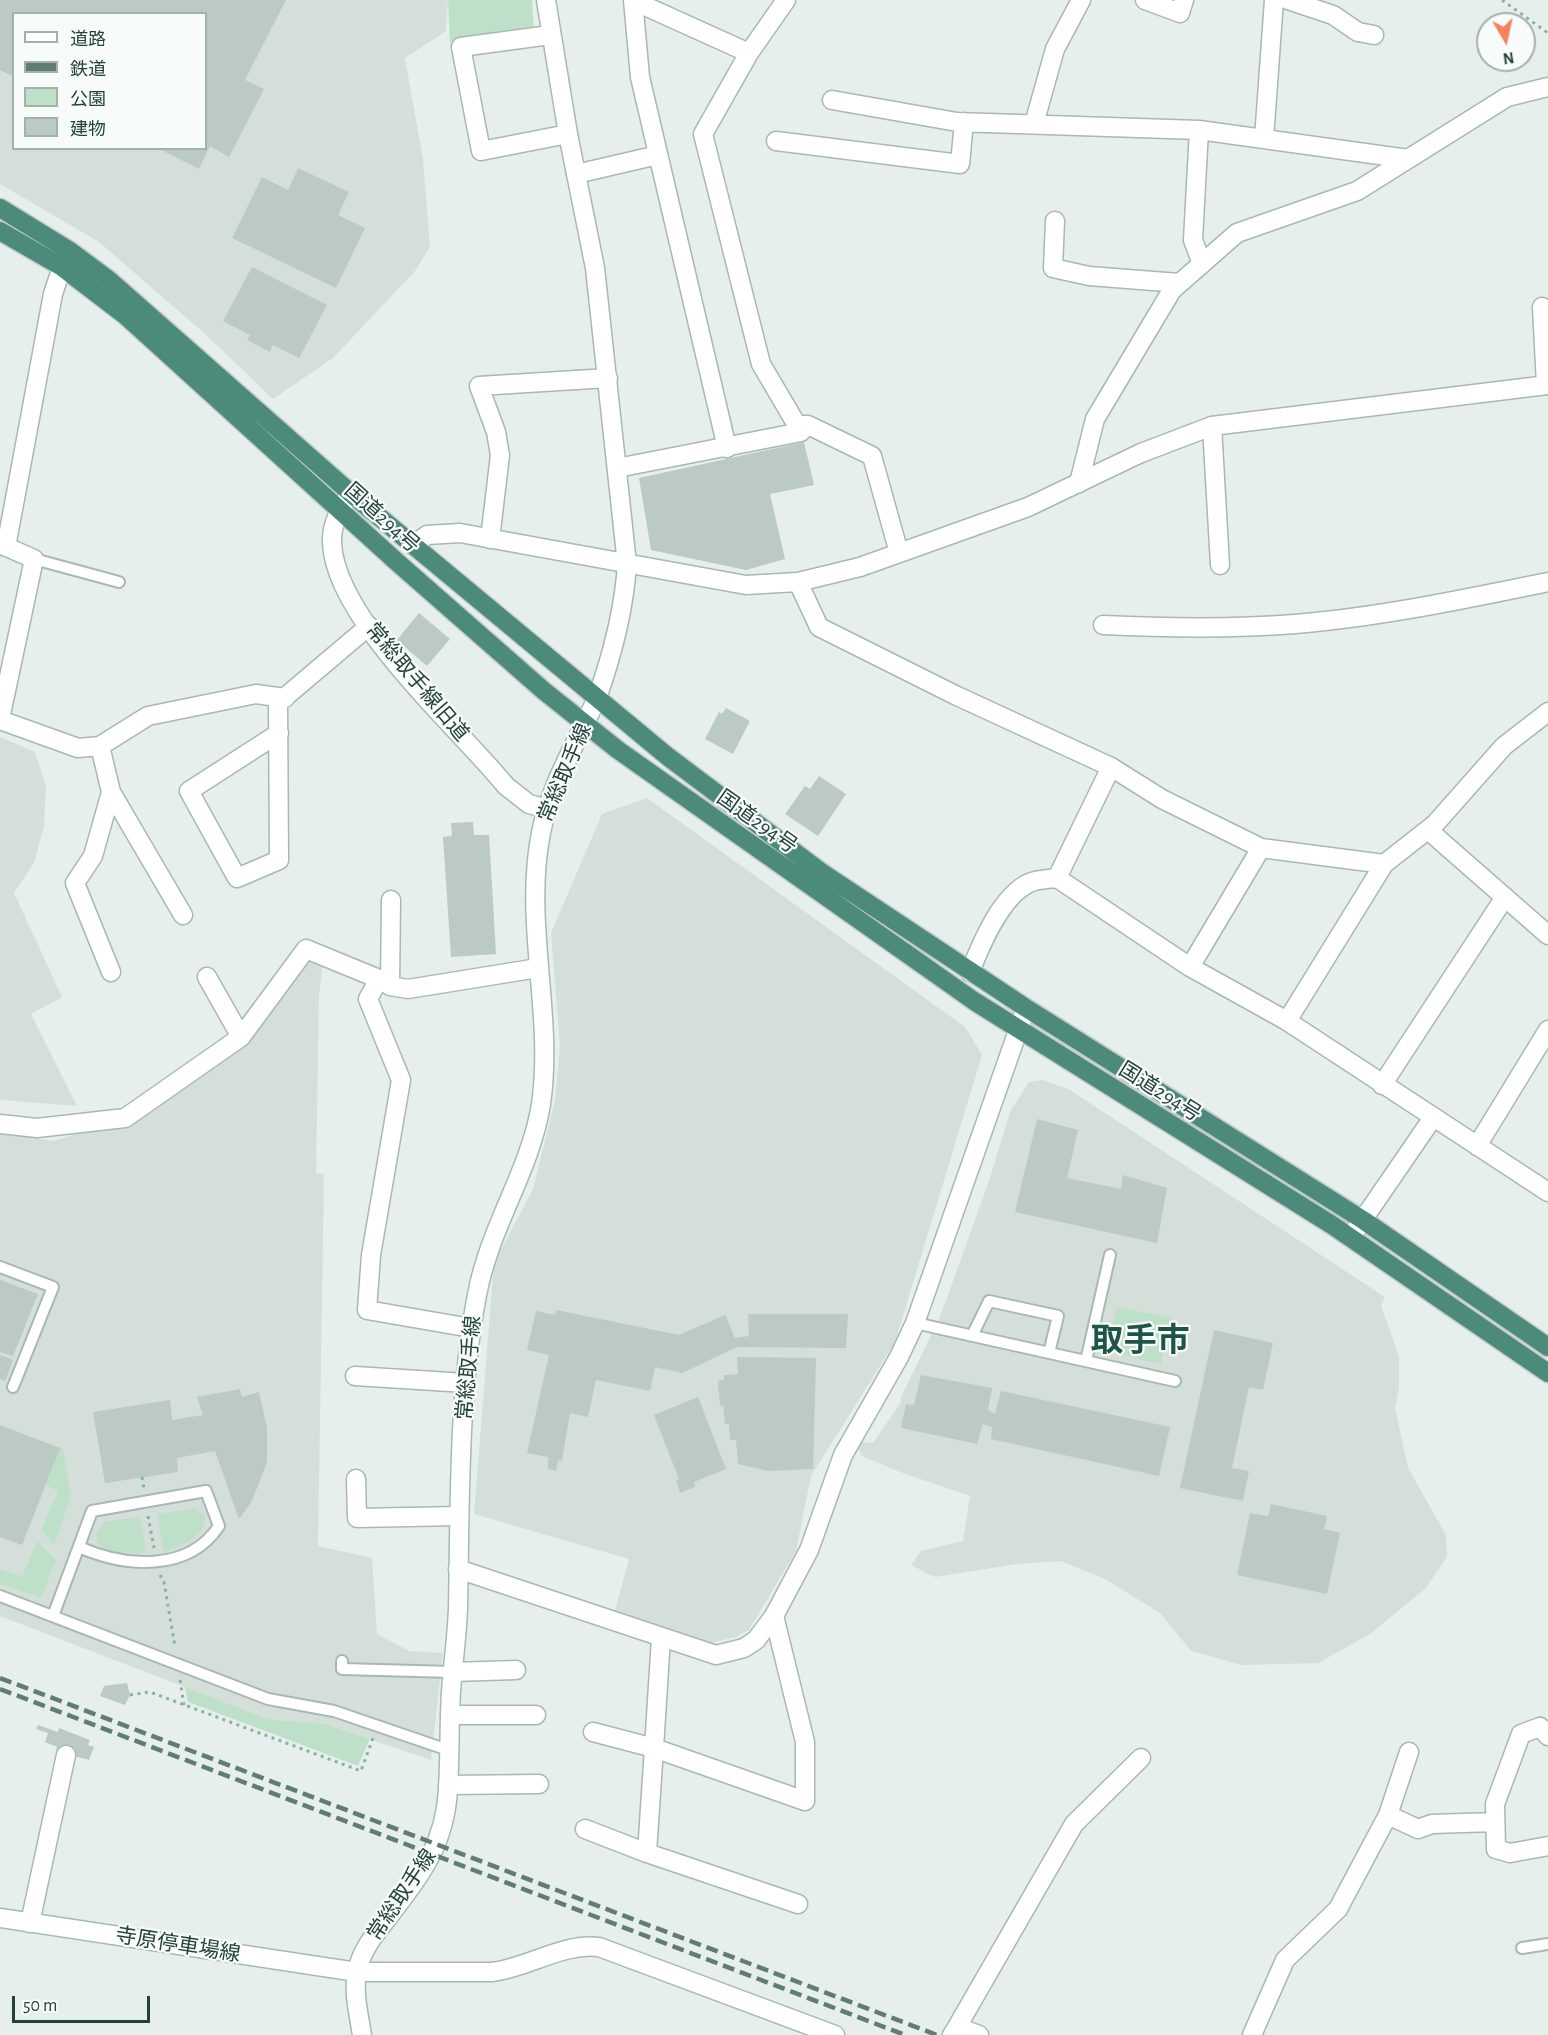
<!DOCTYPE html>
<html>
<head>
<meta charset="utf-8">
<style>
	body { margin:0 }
	#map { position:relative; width:1548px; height:2035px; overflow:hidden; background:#e6efeb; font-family:"Alegreya Sans","Noto Sans JP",sans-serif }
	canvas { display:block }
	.legend { position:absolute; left:12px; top:12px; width:195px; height:138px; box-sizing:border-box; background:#f7fbf9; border:2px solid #a3b1ad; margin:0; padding:8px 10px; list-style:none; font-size:18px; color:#24423a }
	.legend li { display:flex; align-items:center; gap:12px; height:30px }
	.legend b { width:30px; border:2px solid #a3b1ad }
	.north { position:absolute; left:1476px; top:12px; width:60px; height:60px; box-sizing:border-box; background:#f7fbf9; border:2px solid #a3b1ad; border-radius:50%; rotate:171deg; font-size:16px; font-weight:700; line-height:24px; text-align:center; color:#24423a }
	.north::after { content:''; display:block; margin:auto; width:21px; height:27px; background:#f4845f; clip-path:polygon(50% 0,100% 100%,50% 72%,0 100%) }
	.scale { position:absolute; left:12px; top:1996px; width:138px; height:27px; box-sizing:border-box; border:3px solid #24423a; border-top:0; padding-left:8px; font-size:18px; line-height:21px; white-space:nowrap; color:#24423a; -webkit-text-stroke:4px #f7fbf9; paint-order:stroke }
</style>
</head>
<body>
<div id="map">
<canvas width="1548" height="2035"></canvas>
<ul class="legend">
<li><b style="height:8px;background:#fff"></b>道路</li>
<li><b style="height:8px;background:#5f7d75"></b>鉄道</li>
<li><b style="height:16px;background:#bfe0c8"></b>公園</li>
<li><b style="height:16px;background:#bbcac4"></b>建物</li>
</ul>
<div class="north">N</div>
<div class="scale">50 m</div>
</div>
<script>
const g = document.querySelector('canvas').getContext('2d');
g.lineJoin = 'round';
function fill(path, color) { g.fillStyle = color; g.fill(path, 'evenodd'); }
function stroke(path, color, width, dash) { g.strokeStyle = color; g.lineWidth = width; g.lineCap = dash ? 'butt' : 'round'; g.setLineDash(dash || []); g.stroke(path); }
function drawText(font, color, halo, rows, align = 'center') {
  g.font = font + ' "Alegreya Sans","Noto Sans JP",sans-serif'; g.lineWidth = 4.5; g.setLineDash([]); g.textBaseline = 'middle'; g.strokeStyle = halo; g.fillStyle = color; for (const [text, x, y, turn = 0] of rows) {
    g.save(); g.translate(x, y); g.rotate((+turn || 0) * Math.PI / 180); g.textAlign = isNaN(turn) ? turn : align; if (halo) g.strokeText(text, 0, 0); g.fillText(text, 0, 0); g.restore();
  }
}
fill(new Path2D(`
	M0,0h448l-2,31 -41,27 18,102 7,87 -15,24 -82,87 -60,41 -69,-66 -105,-91 -99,-58zM14,14h192v134h-192z
	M0,737l35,15 11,34 -2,40 -10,37 -20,30 48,104 -31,17 46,92 -77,-6z
	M647,798l318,229 17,28 -87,287 -84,134 -15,75 -47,79 -14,7 -31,8 -90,-31 15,-55 -155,-45 20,-251 39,-74 22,-89 5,-54 -9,-113 51,-119z
	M310,957l13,5 -4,33 -3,178 8,1 -6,372 54,12 5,76 32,17 34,2 -12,107 -106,-36 -57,-5 -268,-103v-484l53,9 99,-31z
	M1043,1080l27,10 315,207 -4,9 18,50v32l-4,20 13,60 38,67 1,22 -22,32 -55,45 -52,29 -76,2 -51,-14 -31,-38 -53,-33 -46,-19 -44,3 -82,13 -24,-12 10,-14 42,-10 7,-45 -70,-24 -38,-16 -5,-10 4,-4 12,1 28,-41v-5l39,-80 49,-136 21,-69 19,-30z`), '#d4dfda');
fill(new Path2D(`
	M448,0h84l2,31 -84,12z
	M1117,1307l54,11 -10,46 -56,-13z
	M60,1448l3,1 8,48 -17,48 -13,-15 17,-39 -12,-6z
	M194,1508l11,8c3,20 -25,31 -41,36l-7,-38z
	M140,1517l6,37 -38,-3 -10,-6 -2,-11 8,-12z
	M37,1541l19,19 -15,38 -41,-14v-15l22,8z
	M185,1687l83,32 57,5 45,15 -12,27 -170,-64z`), '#bfe0c8');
fill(new Path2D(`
	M0,0h286l-41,80 19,9 -35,68 -19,-11 -11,23 -42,-21h49v-134h-192v63l-14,-7z
	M298,168l51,24 -11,23 27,13 -29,60 -104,-50 30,-61 26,13z
	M252,267l75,38 -28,53 -26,-13 -3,7 -23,-12 3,-5 -27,-14z
	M804,442l10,43 -44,9 15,65 -39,11 -95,-20 -12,-72z
	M419,613l31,26 -23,27 -30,-26z
	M726,708l24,13 -17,33 -28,-15 14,-27 3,2z
	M819,776l27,18 -28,42 -33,-22 20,-28 5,3z
	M473,822l1,13h15l7,119 -45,3 -8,-120 9,-1 -1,-13z
	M1037,1119l41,11 -11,48 54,11 2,-14 44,13 -10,55 -142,-31z
	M0,1280l38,14 -25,62 -13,-4z
	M556,1310l123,25 46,-20 10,23 14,-2 -1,-22h100l-2,34 -109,-1 -55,26 -27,-6 -5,24 -54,-11 -8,37 -18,-4 -8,48 -4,-1 -2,11 -8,-2v-12l-21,-4 22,-98 -22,-5 9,-39 19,4z
	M1214,1330l59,13 -10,47 -14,-3 -17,81 17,3 -6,30 -63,-13z
	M0,1355l13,5 -8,21 -5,-2z
	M737,1357l79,1 -3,111 -45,2 -30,-7 -2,-24h-6l-1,-16h-4l-2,-19 -3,1 -2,-25 6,-1v-5l14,-1z
	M921,1375l71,13 -4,22 7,4 6,-23 169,36 -11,49 -168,-37 1,-12 -9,-3 -6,20 -76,-16 5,-24 8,1z
	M240,1389l2,8 17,-5 8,36v34l-15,39 -13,18 -24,-68 -38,7 1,14 -73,11 -12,-71 77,-12 2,20 31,-5 -6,-18z
	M698,1397l28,72 -32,13 1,5 -15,6 -4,-13 3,-1 -25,-64z
	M0,1425l60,23 -38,97 -22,-8z
	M1271,1504l56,12 -3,13 16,4 -13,61 -90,-19 13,-62 18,3z
	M127,1683l3,12 -5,10 -25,-9 4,-10z
	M38,1725l20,7 1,-4 31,12 -2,5 6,2 -5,13 -33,-9 1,-4 -12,-5 3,-9 -12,-4z`), '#bbcac4');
const service = new Path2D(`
	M34,559l85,23
	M0,1267l53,20 -40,100
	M915,1323l260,58
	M972,1336l17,-35 69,15 -9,37
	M1086,1361l24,-106
	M0,1596l268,103 66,12 114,39
	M53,1616l39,-105 114,-20 13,35c-31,47 -95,41 -140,21
	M342,1661v8l111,3
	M1522,1948l26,-4`);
const minor = new Path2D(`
	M633,0l7,77 87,371
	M1145,0l35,13 4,-13
	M1288,0l45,15 25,17 16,3
	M634,1l115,52
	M550,35l-89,12 20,104 87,-17
	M832,100l125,22 242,8 -6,110 9,24
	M1034,124l21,-75 26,-49
	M1199,130l209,29
	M1264,139l10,-139
	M776,141l184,23 4,-42
	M576,174l82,-19
	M1055,221l-2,47 36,8 90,7
	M1542,307l4,78
	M797,425h11l64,31 27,97
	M1212,426l8,139
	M617,468l184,-36 -40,-68 -58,-230 46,-81 37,-53
	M1079,483l16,-64 77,-129 65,-57 120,-42 150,-94 41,-10
	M351,493c-11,16 -20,31 -19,50 3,76 126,184 174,243l23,18 18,5
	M490,539l10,-84 -4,-23 -17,-46 129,-8
	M0,544l34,15 -34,160
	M6,547l47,-253 9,-27
	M1103,625c64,3 128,4 192,-1 85,-7 170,-25 253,-42
	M1548,712l-44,34 -69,78 -51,40 -123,-16 -99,-49 -51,-32 -54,111 133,89 97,54 261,171
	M0,720l78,28 22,-2
	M279,733l-90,58 48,87 42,-18 -1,-157 91,-77
	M111,792l-18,64 -18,27 36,89
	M1428,830l120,105
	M183,915l-72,-123 -11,-46 48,-30 108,-22 29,4
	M1190,967l71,-119
	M970,972c11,-28 31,-76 59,-89 8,-4 20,-4 28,-5
	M207,977l34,60
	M383,981l7,5 1,-86
	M390,986l18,3 130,-21
	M1287,1021l97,-157
	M1382,1085l123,-188
	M0,1124l37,4 88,-10 116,-81 65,-88 73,30 -11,20 33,81 -30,175 -4,55 104,18
	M1477,1146l71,-116
	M1351,1237l81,-118
	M355,1376l111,7
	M356,1479l1,39 102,-2
	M661,1638l-7,110 151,53v-59l-31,-126
	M453,1672l63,-2
	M450,1715h86
	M1548,1736l-8,-9 -19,7 -26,70 1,45 14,4 38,-7
	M1409,1752l-21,63 30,14 14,-5 63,-2
	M448,1785l91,-1
	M585,1829l62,24 7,-105 -61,-16
	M647,1853l151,51
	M30,1923l36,-168
	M357,1972h135c36,-4 69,-29 107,-25l236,88
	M957,2027l117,-203 67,-66
	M952,2035l5,-8 22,8
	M1252,2035l33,-75 53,-51 50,-94`);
const tertiary = new Path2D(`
	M546,0l22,134 27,134 32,296c-3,47 -14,89 -30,134
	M413,545l14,-10 33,-2 286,52 52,-3 62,-15 168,-60 113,-54 71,-27 336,-41
	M798,582l21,45 136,68 156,72
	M458,1569l258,86 28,-7 12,-8 18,-24 35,-66 34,-95 56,-98 16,-34 111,-315`);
const secondary = new Path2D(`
	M0,1918l357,54
	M362,2035c-3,-20 -9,-42 -5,-62 3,-21 17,-38 30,-54 33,-44 58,-73 61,-130 2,-32 1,-65 3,-97 2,-28 6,-56 7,-84 2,-100 0,-215 19,-313 12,-67 54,-126 64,-191 13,-89 -18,-182 0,-271 9,-48 36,-91 56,-135`);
const trunk = new Path2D(`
	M0,208l70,43 39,29 245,216 313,260 154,116 205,136 337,212 185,127
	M0,231l62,36 64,49 272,247 146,128 74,59 356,251 358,224 216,148`);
stroke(service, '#a8b8b2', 14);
stroke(minor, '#a8b8b2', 21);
stroke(tertiary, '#a8b8b2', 21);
stroke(secondary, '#a4bbb3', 21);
stroke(trunk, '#c2cac8', 21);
stroke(new Path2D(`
	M1502,0l46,33
	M142,1477l2,12
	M148,1516l6,32
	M160,1575l4,7 11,65
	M180,1680l4,25
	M130,1695l20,-3 211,79 12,-33`), '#86b3a5', 3, [3, 4.5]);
stroke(service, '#fff', 10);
stroke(minor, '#fff', 18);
stroke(tertiary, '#fff', 18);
stroke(secondary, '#fff', 18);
stroke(trunk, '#4c8a7c', 18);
stroke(new Path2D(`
	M0,1678l937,357
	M0,1689l905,346`), '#5f7d75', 4.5, [12, 6]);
drawText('21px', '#24423a', '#f7fbf9', [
	["国道294号",382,518,42],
	["常総取手線旧道",417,682,50],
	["常総取手線",565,773,-67],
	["国道294号",757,822,35],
	["国道294号",1160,1092,32],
	["常総取手線",469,1368,-85],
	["常総取手線",402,1895,-56],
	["寺原停車場線",178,1945,9]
]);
drawText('bold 33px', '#1f5548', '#f7fbf9', [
	["取手市",1140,1341]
]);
</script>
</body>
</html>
